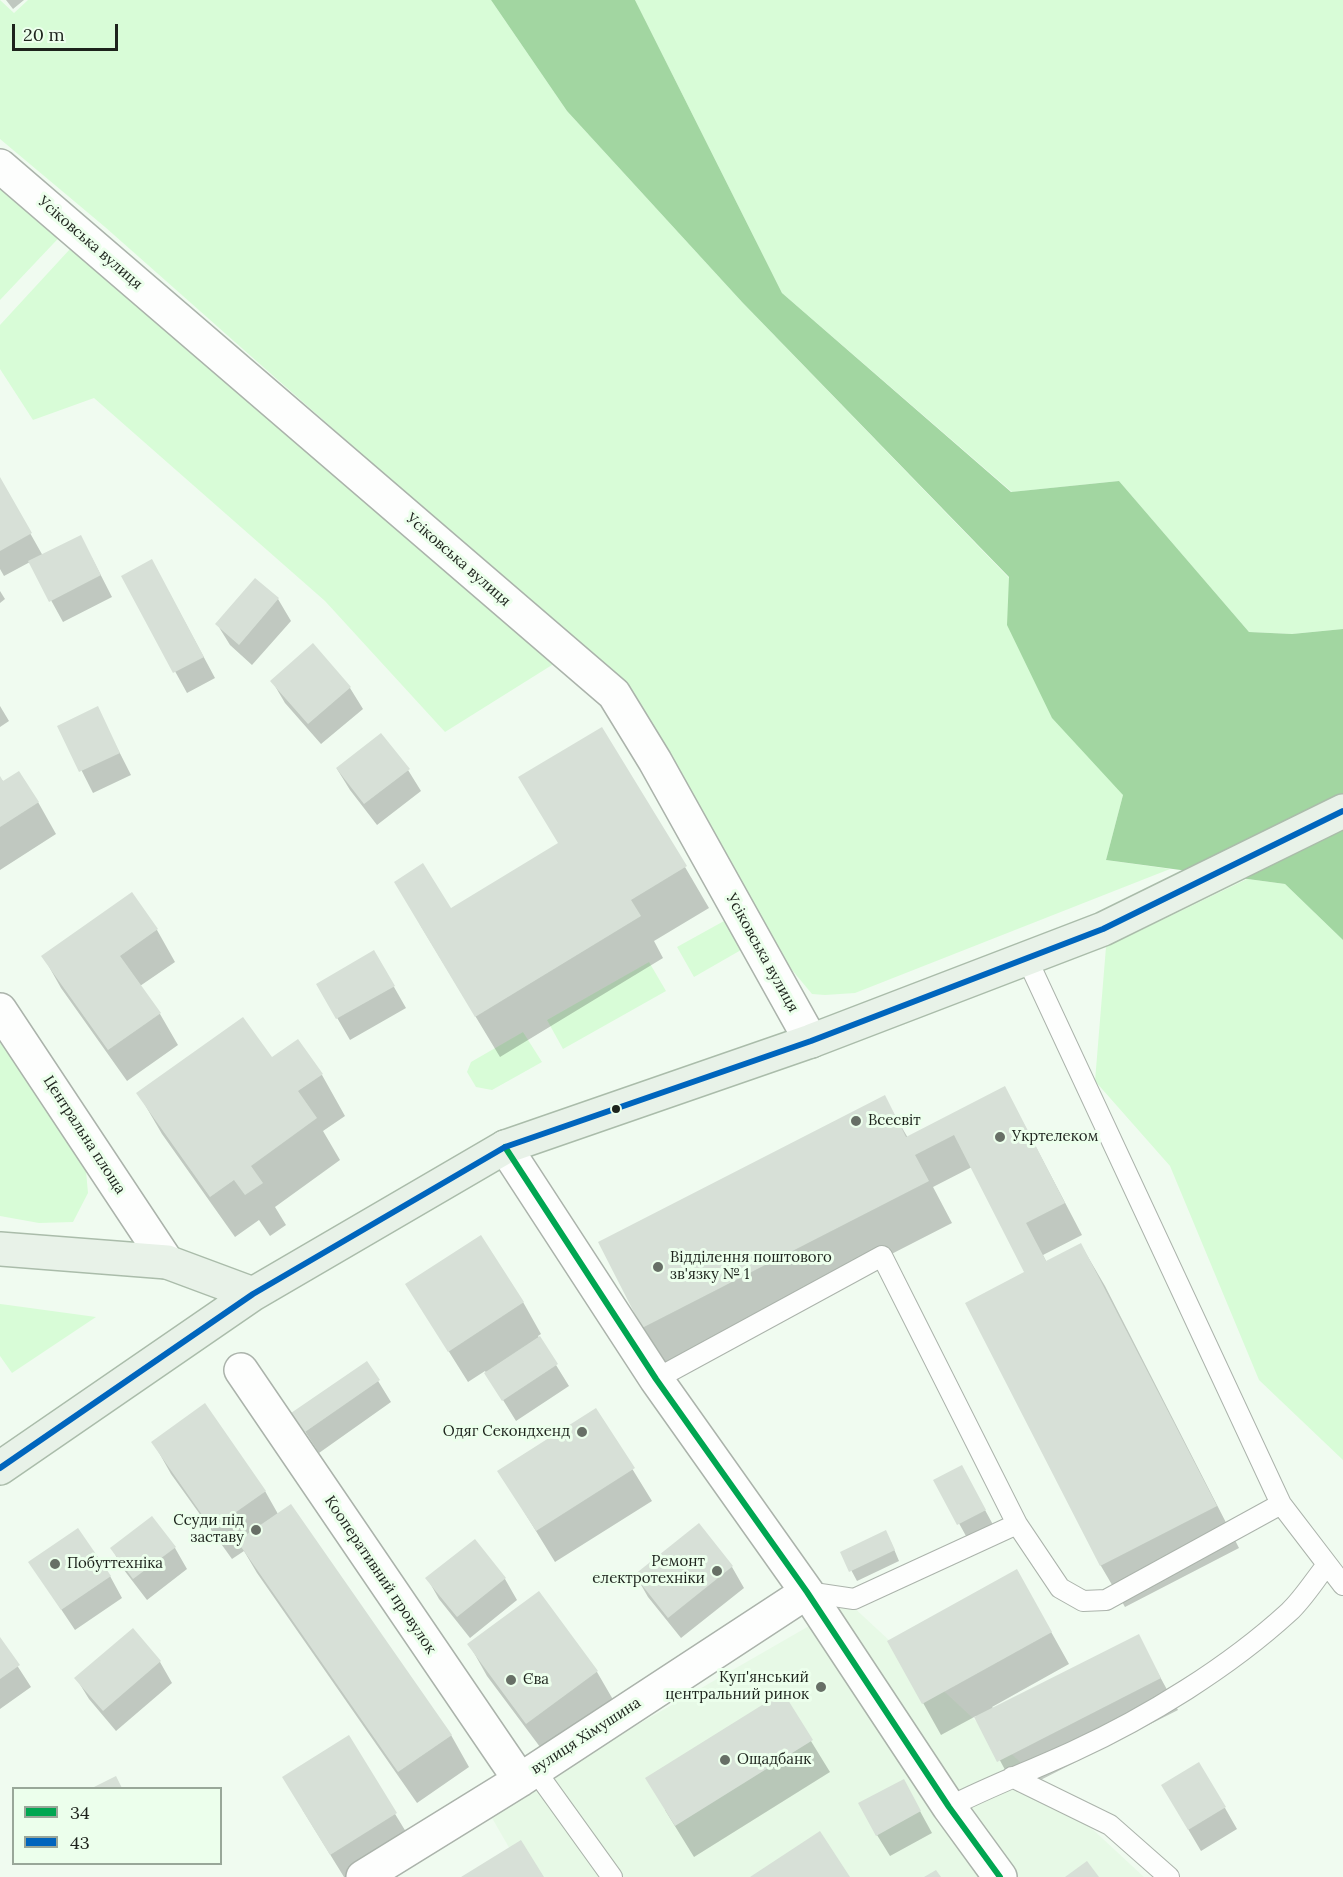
<!DOCTYPE html>
<html>
<head>
<meta charset="utf-8">
<style>
	body { margin:0 }
	#map { position:relative; width:1343px; height:1877px; overflow:hidden; background:#f0fbf0; font-family:Lora,serif }
	canvas { display:block }
	.legend { position:absolute; left:12px; top:1787px; width:210px; height:78px; box-sizing:border-box; background:#ecffec; border:2px solid #99a799; margin:0; padding:8px 10px; list-style:none; font-size:18px; color:#1d231c }
	.legend li { display:flex; align-items:center; gap:12px; height:30px }
	.legend b { width:30px; border:2px solid #99a799 }
	.scale { position:absolute; left:12px; top:24px; width:106px; height:27px; box-sizing:border-box; border:3px solid #1d231c; border-top:0; padding-left:8px; font-size:18px; line-height:21px; white-space:nowrap; color:#1d231c; -webkit-text-stroke:4px #ecffec; paint-order:stroke }
</style>
</head>
<body>
<div id="map">
<canvas width="1343" height="1877"></canvas>
<ul class="legend">
<li><b style="height:8px;background:#00a651"></b>34</li>
<li><b style="height:8px;background:#0065bd"></b>43</li>
</ul>
<div class="scale">20 m</div>
</div>
<script>
const g = document.querySelector('canvas').getContext('2d');
g.lineJoin = 'round';
function fill(path, color) { g.fillStyle = color; g.fill(path, 'evenodd'); }
function stroke(path, color, width, dash) { g.strokeStyle = color; g.lineWidth = width; g.lineCap = dash ? 'butt' : 'round'; g.setLineDash(dash || []); g.stroke(path); }
function drawText(font, color, halo, rows, align = 'center') {
  g.font = font + ' Lora,serif'; g.lineWidth = 6; g.setLineDash([]); g.textBaseline = 'middle'; g.strokeStyle = halo; g.fillStyle = color; for (const [text, x, y, turn = 0] of rows) {
    g.save(); g.translate(x, y); g.rotate((+turn || 0) * Math.PI / 180); g.textAlign = isNaN(turn) ? turn : align; if (halo) g.strokeText(text, 0, 0); g.fillText(text, 0, 0); g.restore();
  }
}
fill(new Path2D(`
	M849,1603l295,274h-618l-34,-59 65,-47z`), '#e7f9e6');
fill(new Path2D(`
	M0,0l14,13 14,-13h463l76,111 175,191 267,276 114,217 -17,65 64,9 -315,124 -30,2 -13,-1 -25,-30 -170,-284 -512,-453 -105,-88z
	M635,0h708v629l-51,5 -43,-2 -130,-151 -107,11 -230,-199z
	M0,170l70,56 -70,74z
	M82,236l486,419 -123,77 -120,-131 -231,-203 -61,22 -33,-51v-44z
	M1247,879l38,5 58,56v520l-84,-80 -89,-214 -75,-85 11,-134z
	M724,921l17,29 -47,27 -17,-30z
	M649,962l17,29 -103,58 -16,-29z
	M523,1032l19,30 -50,28 -16,-3 -9,-15 4,-10z
	M0,1041l74,109 12,21 2,22 -15,29 -34,1 -39,-7z
	M0,1304l8,1 88,12 -84,56 -12,-17z`), '#d8fcd7');
fill(new Path2D(`
	M491,0h144l147,293 229,199 108,-11 130,151 43,2 51,-5v311l-58,-56 -179,-24 17,-65 -71,-77 -45,-93 2,-48 -267,-275 -175,-191z`), '#a2d6a1');
fill(new Path2D(`
	M6,0h18l-11,9z
	M0,480l43,76 49,2 20,39 -49,25 -33,-60 -26,14 -4,-7z
	M123,577l41,6 51,95 -28,15z
	M255,580l23,19 13,22 -39,44 -22,-20 -13,-21z
	M0,591l5,8 -5,4z
	M272,681l78,7 13,21 -42,35 -36,-41z
	M0,706l9,15 -9,6z
	M97,708l34,67 -38,18 -34,-67z
	M337,769l71,1 13,21 -44,34 -27,-35z
	M0,779l38,23 18,32 -56,36z
	M685,867l24,41 -55,33 9,17 -163,99 -81,-134 31,-13z
	M131,894l26,36 18,32 -35,24 20,28 18,31 -51,36 -66,-93 -18,-32z
	M374,952l32,56 -56,32 -32,-55z
	M272,1059l50,16 23,41 -22,15 17,29 -65,47 11,18 -16,11 -11,-16 -24,17 -73,-103 -24,-41z
	M1005,1088l77,147 -39,20 4,8 34,-18 24,41 134,262 -114,59 -24,-41 -134,-262 59,-31 -54,-106 -39,20 19,36 -285,146 -24,-41 -43,-85 284,-146 24,41z
	M407,1285l116,17 18,32 -3,2 31,50 -53,35 -31,-50 -17,11z
	M367,1363l24,39 -72,51 -26,-40z
	M596,1410l56,91 -97,61 -56,-91z
	M153,1442l112,49 13,23 173,221 18,32 -52,36 -160,-230 -13,-22 -12,8 -61,-85z
	M935,1480l38,8 24,44 -26,13z
	M475,1541l30,38 12,21 -47,38 -31,-39 -12,-21z
	M891,1542l8,19 -42,20 -15,-28z
	M175,1548l12,21 -40,31 -23,-30 -12,-21z
	M30,1563l80,13 12,22 -47,32z
	M732,1567l12,21 -63,50 -33,-41 -12,-21z
	M1035,1603l34,61 -77,43 2,2 144,-73 40,74 -161,82 -41,-76 -35,19 -52,-93z
	M133,1630l27,32 12,21 -56,48 -27,-32 -13,-21z
	M0,1639l31,48 -31,22z
	M469,1644l128,28 18,31 -69,52 -59,-79z
	M782,1694l48,78 -136,85 -29,-47z
	M348,1737l66,108 -50,32h-20l-42,-68z
	M915,1802l17,31 -42,23 -13,-21z
	M1175,1807l50,1 12,21 -36,22z`), '#0003');
fill(new Path2D(`
	M0,477l32,56 -32,18z
	M81,535l20,40 -52,27 -21,-41z
	M152,559l52,98 -31,16 -52,-97z
	M255,578l24,20 -40,47 -24,-21z
	M313,643l38,44 -43,37 -38,-43z
	M98,706l22,47 -41,19 -22,-46z
	M602,727l85,139 -56,34 10,16 -166,101 -81,-135 29,-19 28,45 107,-65 -40,-66z
	M381,733l29,36 -46,35 -28,-36z
	M19,771l20,31 -39,25v-51l3,5z
	M132,892l26,37 -38,27 41,57 -53,37 -67,-94z
	M374,950l21,36 -59,33 -20,-35z
	M243,1017l29,40 26,-18 25,35 -25,17 19,27 -66,48 12,17 -18,12 -11,-15 -24,17 -74,-104z
	M1005,1086l60,117 -39,20 20,38 35,-18 136,263 -117,60 -135,-263 59,-31 -70,-137 -39,20 14,26 -287,147 -44,-86 287,-147 21,42z
	M481,1235l43,67 -76,50 -43,-68z
	M540,1336l18,28 -56,37 -18,-28z
	M367,1361l13,19 -75,52 -14,-19z
	M205,1403l61,88 -54,38 -61,-87z
	M596,1408l39,60 -99,63 -39,-60z
	M962,1465l24,45 -29,15 -24,-45z
	M291,1504l161,231 -54,37 -161,-231z
	M152,1516l24,31 -43,32 -23,-31z
	M699,1523l34,43 -65,52 -34,-43z
	M78,1528l33,48 -50,34 -33,-48z
	M886,1530l9,20 -46,22 -9,-20z
	M475,1539l31,39 -49,39 -32,-39z
	M1017,1569l35,63 -130,72 -35,-63z
	M539,1591l59,80 -72,53 -59,-80z
	M133,1628l28,33 -58,50 -29,-33z
	M1139,1634l22,44 -164,84 -23,-45z
	M0,1637l20,28 -20,14z
	M783,1692l30,48 -138,86 -30,-48z
	M349,1735l48,78 -67,42 -48,-78z
	M1199,1762l27,45 -38,23 -27,-45z
	M116,1776l6,12h-30z
	M904,1779l17,32 -45,25 -18,-33z
	M820,1831l30,46h-100z
	M521,1840l23,37h-83z
	M1087,1861l12,16h-34z
	M936,1870l5,7h-17z`), '#d7e0d7');
const lane = new Path2D(`
	M656,1379l226,-123 135,268 43,64 23,13 23,-1 175,-96 -254,-545
	M1281,1504l62,81
	M807,1592l47,7 163,-75
	M535,1770l77,107
	M1012,1777l98,48 59,52
	M949,1807c41,-21 84,-37 125,-56 74,-34 155,-84 215,-139 14,-13 25,-31 37,-46`);
const street = new Path2D(`
	M0,166l614,528 41,67 156,280
	M0,1010l167,252
	M505,1147l151,232 151,213 142,215 51,70
	M241,1370l279,410
	M363,1877l157,-97 287,-188`);
const primary = new Path2D(`
	M0,1249l167,13 86,32
	M0,1468l253,-174 252,-147 306,-106 292,-112 240,-118`);
stroke(lane, '#abb3ab', 22);
stroke(street, '#abb3ab', 36);
stroke(primary, '#aabcaa', 36);
stroke(lane, '#fdfefd', 20);
stroke(street, '#fdfefd', 33);
stroke(primary, '#e8f2e8', 33);
stroke(new Path2D(`
	M505,1147l151,232 151,213 142,215 51,70`), '#00a651', 6);
stroke(new Path2D(`
	M0,1468l253,-174 252,-147 306,-106 292,-112 240,-118`), '#0065bd', 6);
for (const [x, y, r, color] of [
	[616,1109,5,"#1d231c"],
	[856,1121,6,"#676f66"],
	[1000,1137,6,"#676f66"],
	[658,1267,6,"#676f66"],
	[582,1432,6,"#676f66"],
	[256,1530,6,"#676f66"],
	[55,1564,6,"#676f66"],
	[717,1571,6,"#676f66"],
	[511,1680,6,"#676f66"],
	[821,1687,6,"#676f66"],
	[725,1760,6,"#676f66"]
]) { const dot = new Path2D(); dot.arc(x, y, r, 0, 2 * Math.PI); g.fillStyle = color; g.fill(dot); stroke(dot, '#ecffec', 2); }
drawText('15px', '#1d231c', '#ecffec', [
	["Усіковська вулиця",90,243,41],
	["Усіковська вулиця",458,560,41],
	["Усіковська вулиця",762,953,61],
	["Центральна площа",84,1135,57],
	["Кооперативний провулок",380,1575,56],
	["вулиця Хімушина",586,1736,-33]
]);
drawText('15px', '#1d231c', '#ecffec', [
	["Всесвіт",868,1121],
	["Укртелеком",1012,1137],
	["Відділення поштового",670,1258],
	["зв'язку № 1",670,1275],
	["Одяг Секондхенд",570,1432,"right"],
	["Ссуди під",244,1521,"right"],
	["заставу",244,1538,"right"],
	["Ремонт",705,1562,"right"],
	["електротехніки",705,1579,"right"],
	["Побуттехніка",67,1564],
	["Куп'янський",809,1678,"right"],
	["центральний ринок",809,1695,"right"],
	["Єва",523,1680],
	["Ощадбанк",737,1760]
], 'left');
</script>
</body>
</html>
